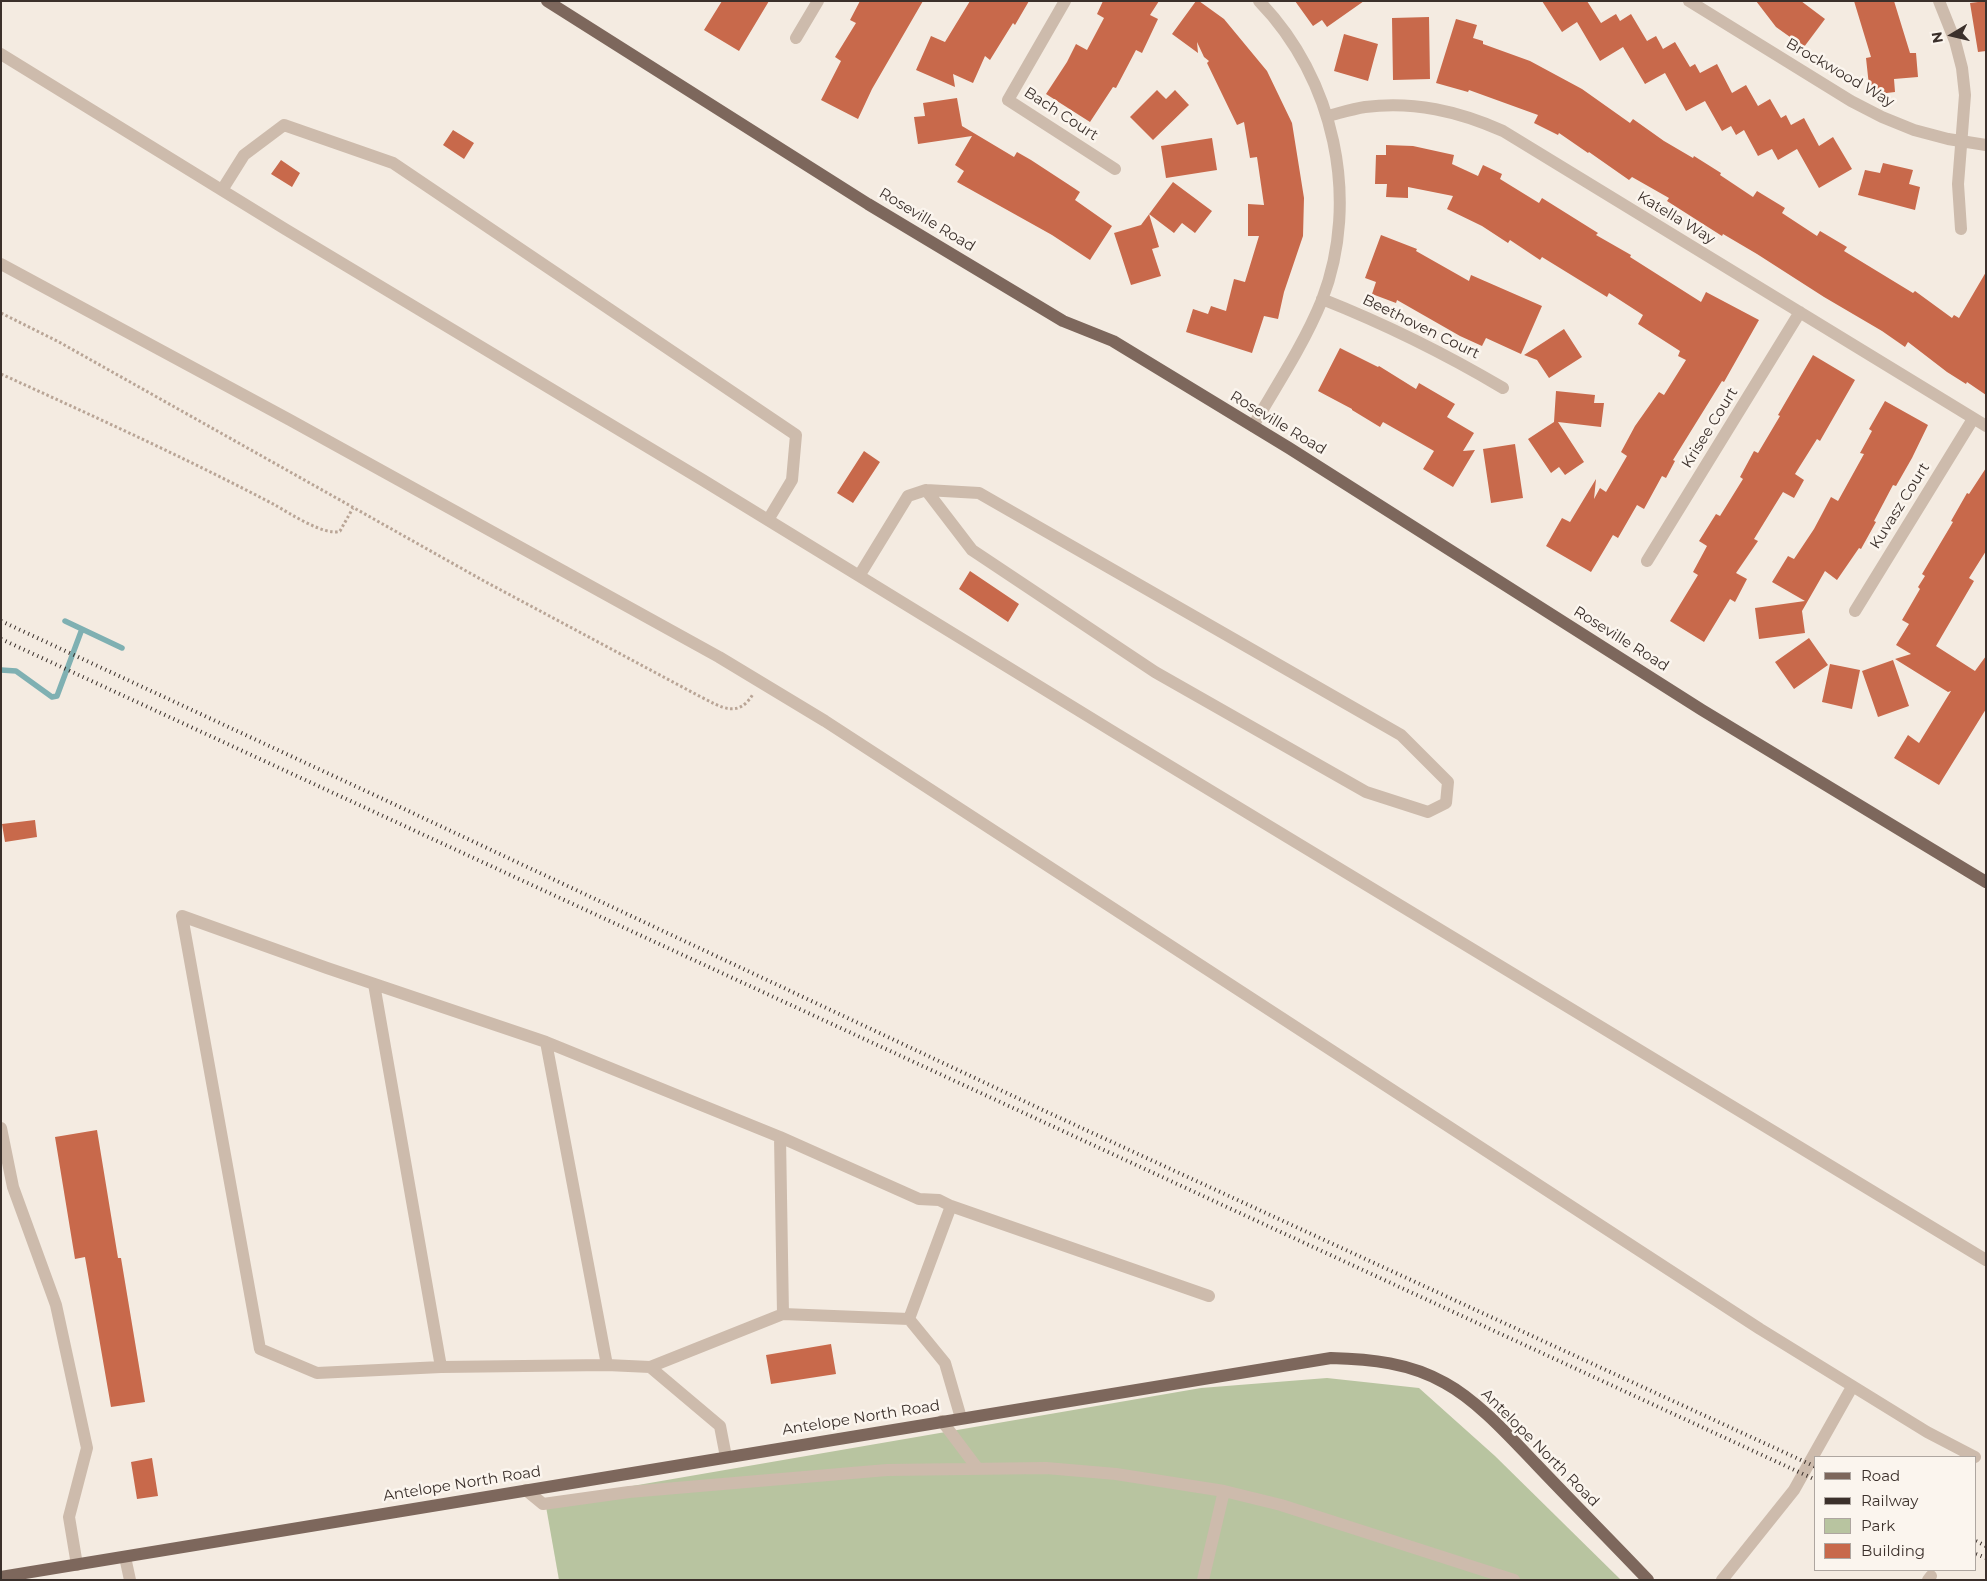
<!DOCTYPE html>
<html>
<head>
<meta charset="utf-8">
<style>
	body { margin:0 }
	#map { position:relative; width:1987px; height:1581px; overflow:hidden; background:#f4ebe1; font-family:Montserrat,sans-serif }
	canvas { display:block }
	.frame { position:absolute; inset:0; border:2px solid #3b302b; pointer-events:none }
	.legend { position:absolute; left:1814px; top:1456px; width:162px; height:115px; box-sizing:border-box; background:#fbf5ee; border:1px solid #aea6a0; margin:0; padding:6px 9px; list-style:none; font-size:15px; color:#3b302b }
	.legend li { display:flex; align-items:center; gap:10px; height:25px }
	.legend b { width:25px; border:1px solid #aea6a0 }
	.north { position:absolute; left:1927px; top:10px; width:50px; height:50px; -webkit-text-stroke:4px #fbf5ee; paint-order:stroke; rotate:261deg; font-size:14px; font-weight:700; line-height:20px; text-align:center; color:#3b302b }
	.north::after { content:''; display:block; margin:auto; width:18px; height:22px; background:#3b302b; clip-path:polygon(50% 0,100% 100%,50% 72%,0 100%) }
</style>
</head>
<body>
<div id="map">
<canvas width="1987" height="1581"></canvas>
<div class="frame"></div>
<ul class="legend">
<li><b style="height:6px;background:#7d675c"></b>Road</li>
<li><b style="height:6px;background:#3b302b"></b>Railway</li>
<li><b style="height:14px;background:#b8c4a0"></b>Park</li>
<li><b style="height:14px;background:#c8694b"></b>Building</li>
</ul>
<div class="north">N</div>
</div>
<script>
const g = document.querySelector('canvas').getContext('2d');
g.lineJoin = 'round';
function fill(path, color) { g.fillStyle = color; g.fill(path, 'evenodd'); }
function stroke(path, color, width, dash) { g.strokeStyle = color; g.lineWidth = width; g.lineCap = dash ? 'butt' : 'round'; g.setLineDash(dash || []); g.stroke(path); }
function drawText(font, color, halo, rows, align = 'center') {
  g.font = font + ' Montserrat,sans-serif'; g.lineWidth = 5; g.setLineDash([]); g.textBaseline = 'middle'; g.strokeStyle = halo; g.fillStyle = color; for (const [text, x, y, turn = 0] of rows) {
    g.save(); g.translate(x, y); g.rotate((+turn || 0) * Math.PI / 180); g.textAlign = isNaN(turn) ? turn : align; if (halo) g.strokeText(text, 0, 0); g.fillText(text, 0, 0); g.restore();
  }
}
fill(new Path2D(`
	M1327,1378l92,10 76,68 126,124h-1062l-14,-79 656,-113z`), '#b8c4a0');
stroke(new Path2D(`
	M65,621l57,27
	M1,670l15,1 36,26 5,-1 25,-67`), '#7fb0b2', 5.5);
fill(new Path2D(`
	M722,1h47l-30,50 -35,-21z
	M860,1h63l-51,88 -14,30 -37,-19 20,-39 -6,-4 21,-34 -6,-3z
	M970,1h59l-14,24 -2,-2 -23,37 -5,-4 -12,27 -20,-9 2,13 -39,-17 15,-34 14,6z
	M1103,1h56l-9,14 8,4 -16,34 -6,-3 -20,38 -3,-1 -23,35 -44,-28 21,-32 9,-18 11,6 17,-32 -7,-4z
	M1196,1h3l25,18 43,52 25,52 12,75 -1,38 -19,56 -6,27 -14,-3 -12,37 -66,-21 7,-23 15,5 3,-8 15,5 8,-32 11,3 14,-46h-11v-32l16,1 -7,-48 -7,1 -6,-36 -7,3 -30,-62 2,-2 -5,-4 -7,-15 1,11 -26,-19z
	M1295,1h69l-37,26 -5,-7 -9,6z
	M1542,1h45l14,22 15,-9 4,7 11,-7 16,27 9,-5 7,13 12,-7 15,25 5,-3 5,9 17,-9 15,29 14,-8 12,21 12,-7 11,19 5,-3 5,10 13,-7 15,28 14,-9 19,32 -33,19 -22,-39 -19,11 -6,-11 -14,7 -14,-26 -8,5 -5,-9 -9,5 -17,-30 -19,10 -21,-38 -20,11 -22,-37 -23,14 -23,-39 -15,10z
	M1756,1h45l24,18 -21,28 -28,-20z
	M1854,1h40l16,52h6l2,24 -24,2 1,13 -25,3 -4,-37 5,-1z
	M1986,1v50l-8,1 -8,-49z
	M1429,17l1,62 -37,1 -1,-62z
	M1456,19l21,6 -4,13 10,3v3l47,17 52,28 48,34 3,-4 31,22 29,17 1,-2 27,17 -1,2 33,22 4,-6 28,17 -3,5 35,23 3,-5 27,16 -3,4 69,42 2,-2 37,27 2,-3 5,3 27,-46v123l-19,-13 -1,2 -19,-12 -39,-30 -3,5 -23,-16 -58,-34 -67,-43 -34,-20 -1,2 -55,-35 2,-3 -37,-21 -3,3 -40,-28 -1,1 -29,-20 -1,2 -24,-12 4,-8 -69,-25 -1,2 -32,-9z
	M1344,34l34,10 -10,37 -34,-10z
	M1157,90l9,9 9,-9 14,15 -36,35 -23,-23z
	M957,98l5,28 52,31 3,-5 14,8 49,32 -5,8 37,26 -22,34 -38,-25 -95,-53 7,-11 -9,-6 17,-29 -54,8 -4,-27 11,-1 -2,-13z
	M453,130l21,13 -10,16 -21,-14z
	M1212,138l5,32 -51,8 -5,-32z
	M1386,145l27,1 41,9 -2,9 26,12 5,-11 19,9 -2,5 39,24 3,-5 56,35 -2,2 35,20 -1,2 71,45 5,-10 53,28 -35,62 -2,-1 -49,79 2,1 -9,17 -4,-2 -18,33 -7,-4 -19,33 -5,-3 -22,37 -45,-26 16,-28 8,4 26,-43 -2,20 6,-11 6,4 21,-36 -6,-4 14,-26 24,-34 5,3 22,-35 -8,-4 2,-5 -42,-27 5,-9 -34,-22 -2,4 -65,-40 -2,3 -30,-20 -2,3 -26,-17 -35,-17 6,-13 -45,-9v11l-22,-1 1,-13h-12l1,-29h10z
	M281,160l19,13 -8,14 -21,-13z
	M1883,163l30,7 -4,14 11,3 -5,23 -57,-15 7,-25 15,3z
	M1173,182l39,29 -17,22 -13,-10 -8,10 -25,-19 10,33 -7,2 9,27 -30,9 -17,-52 27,-8z
	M1381,235l36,14 -1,2 53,30 2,-6 71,31 -21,48 -35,-16 -4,8 -22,-10 -63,-36 -1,3 -24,-9 4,-12 -11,-4z
	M1564,329l18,28 -33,21 -12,-18 -13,-5z
	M1340,348l38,19 1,-1 37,23 3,-6 36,21 -8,13 27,16 -11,18 12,-1 -22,37 -30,-18 11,-18 -51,-29 -3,5 -28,-17v-1l-34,-18z
	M1813,355l42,25 -35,61 -3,-2 -22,35 9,6 -10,18 -11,-6 -29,47 4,2 -22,32 11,6 -12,23 -5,-3 -26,43 -34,-21 28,-46 -5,-3 14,-26 -8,-5 17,-27 4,2 23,-37 -3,-2 14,-26 4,2 22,-37 -2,-1z
	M1556,391l39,4 -1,8h10l-3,24 -43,-5 26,40 -19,13 -6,-8 -8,6 -23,-34 26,-17z
	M1885,401l43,24 -16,33 -16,28 -3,-1 -19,36 2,1 -15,27 -2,-1 -22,32 -12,-9 -23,40 3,22 -46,6 -4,-31 50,-7 -33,-19 16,-26 6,3 20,-30 17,-32 7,4 26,-47 -4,-1 12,-22 -3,-2z
	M1515,444l8,54 -32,5 -8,-54z
	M864,451l16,11 -27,41 -16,-10z
	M1986,468v83l-17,27 5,3 -38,65 39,25 11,-15v53l-47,76 -45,-27 14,-23 11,8 32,-52 -3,1 -53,-33 16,-5 -15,-9 13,-21 -7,-4 18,-31 -2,-2 7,-11 -3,-2 31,-52 -2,-1 16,-28 2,1z
	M970,571l49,33 -11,18 -49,-33z
	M1809,638l19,27 -34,24 -19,-27z
	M1893,660l16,46 -31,11 -16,-46z
	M1830,664l30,6 -8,39 -30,-7z
	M35,820l2,17 -32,5 -3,-18z
	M97,1130l21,128h3l24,144 -34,5 -26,-150 -10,2 -20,-122z
	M831,1344l5,30 -65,10 -5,-29z
	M152,1458l6,38 -21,3 -6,-37z`), '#c8694b');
stroke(new Path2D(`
	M1,313l58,29 425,239 217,116c20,10 37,22 52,-3
	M1,374c92,42 185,84 274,131 14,8 51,32 65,26l13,-23`), '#b9a596', 3, [2.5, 2.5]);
stroke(new Path2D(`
	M1065,1l-57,99 107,69
	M1689,1l162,100 31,16 32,13 34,9 38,6
	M1939,1l16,40 7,27 3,27 -7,89 3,45
	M796,38l22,-37
	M1,54l284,175 416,250 416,255 869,526
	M1328,116c12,-3 24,-7 37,-9 49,-6 93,4 138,24l483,295
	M222,190l22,-35 40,-30 109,38 403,272 -4,45 -24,40
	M1,264l289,156 429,237 106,64 935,608 167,103 48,25
	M1322,299c63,25 122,54 181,89
	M1253,426c24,-41 51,-82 69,-126 39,-101 12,-222 -63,-299
	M1647,561l153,-249
	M859,576l49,-80 18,-6 53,3 422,242 47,47 -2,21 -18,9 -62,-20 -211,-120 -183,-122 -46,-60
	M1855,611l118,-192
	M374,984l67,383
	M546,1042l-219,-74 -145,-52 78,433 57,24 124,-6 166,-2 43,2 133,-53 126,5 36,44 16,55
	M1,1128l12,59 43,118 31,143 -18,69 8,48
	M780,1137l3,177
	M951,1206l258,90
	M607,1365l-61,-323 234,95 139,62 20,1 12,6 -42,113
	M650,1367l70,59 6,31
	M942,1421l36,48
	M526,1490l17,14 86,-12 258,-22 159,-2 70,6 108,17 57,14 233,75
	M125,1557l5,23
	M1203,1580l21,-89
	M1722,1580l72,-90 58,-103
	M1928,1580l3,-4`), '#cdbbac', 12);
stroke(new Path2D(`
	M547,1l321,203 195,117 50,20 176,107 413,262 284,172
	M1,1577l1330,-219c40,1 79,5 114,25 33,18 65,54 91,81 37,39 75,77 112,116`), '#7d675c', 12);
stroke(new Path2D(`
	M1,621l382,178 664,313 769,355
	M1,639l1815,841
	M1976,1541l10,5
	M1976,1554l10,4`), '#3b302b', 4, [1, 4]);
drawText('15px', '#3b302b', '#fbf5ee', [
	["Brockwood Way",1840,73,30],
	["Bach Court",1061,114,33],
	["Katella Way",1676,218,31],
	["Roseville Road",927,220,31],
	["Beethoven Court",1421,327,26],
	["Roseville Road",1278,423,31],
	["Krisee Court",1710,428,-58],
	["Kuvasz Court",1900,506,-58],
	["Roseville Road",1621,639,32],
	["Antelope North Road",861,1418,-9],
	["Antelope North Road",1540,1448,45],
	["Antelope North Road",462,1484,-9]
]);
</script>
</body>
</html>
